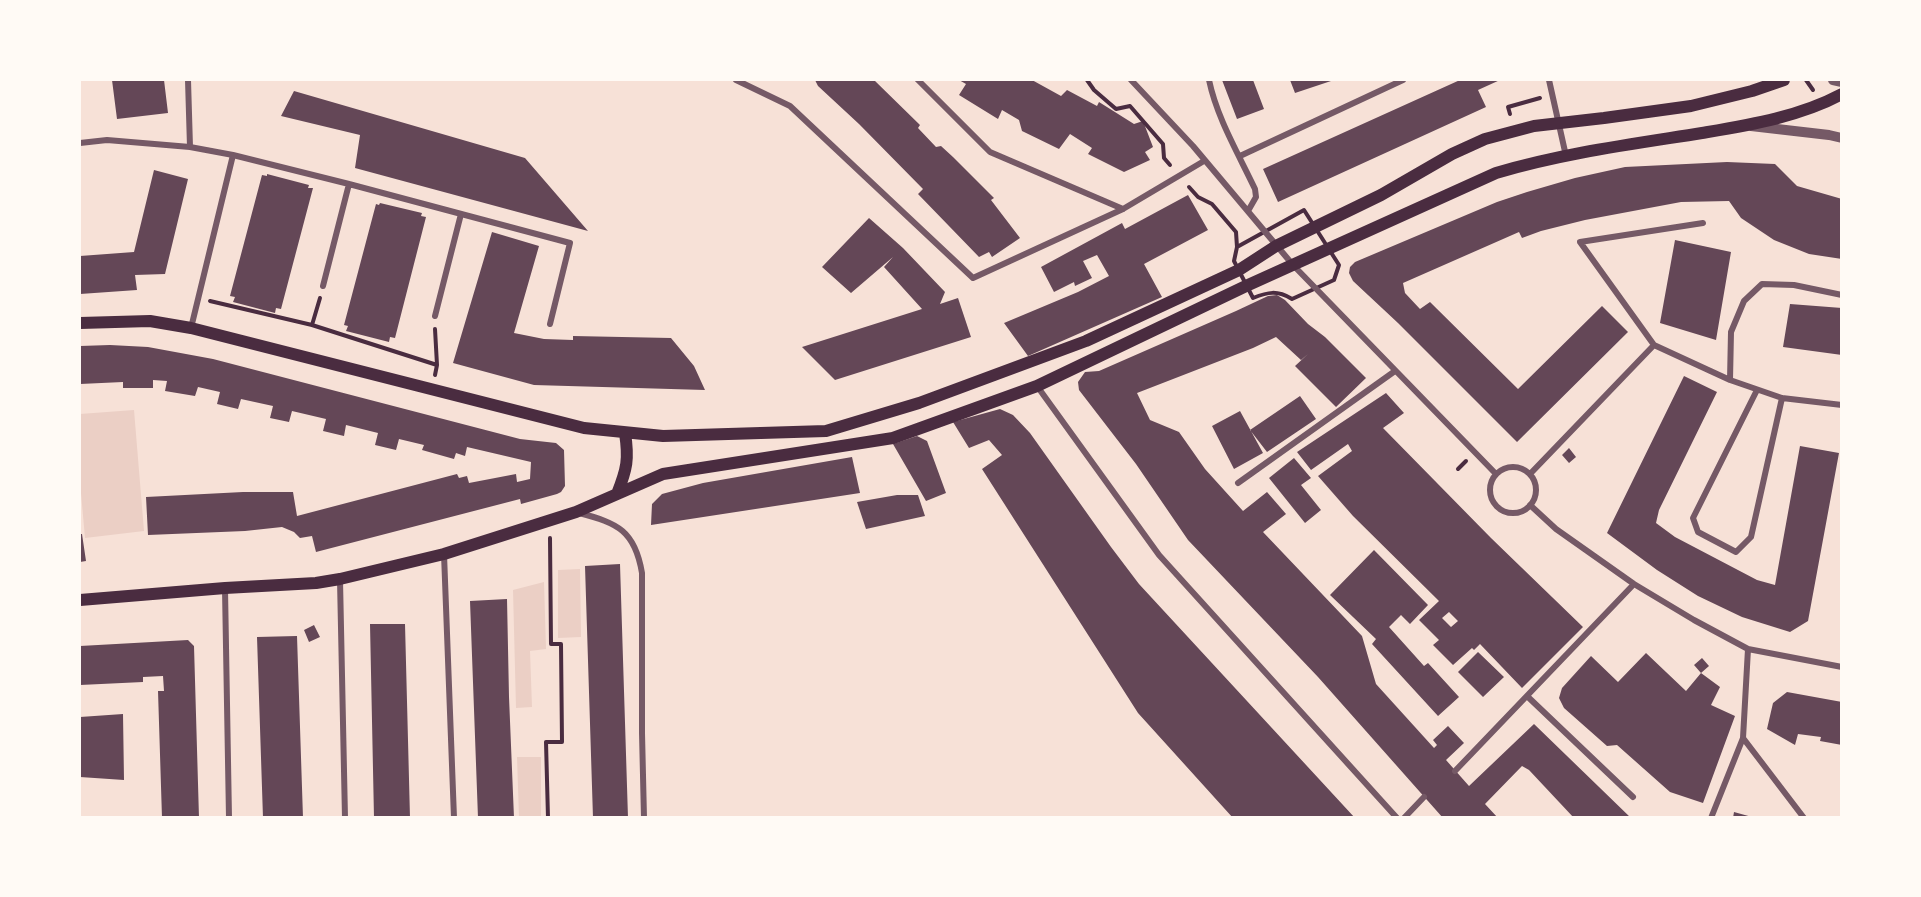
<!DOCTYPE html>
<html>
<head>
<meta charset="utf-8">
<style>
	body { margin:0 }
	#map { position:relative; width:1921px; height:897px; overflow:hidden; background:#f7e1d7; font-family:Ubuntu,sans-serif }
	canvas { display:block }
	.frame { position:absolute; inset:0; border:81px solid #fffaf5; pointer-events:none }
</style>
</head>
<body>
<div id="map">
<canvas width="1921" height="897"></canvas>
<div class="frame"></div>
</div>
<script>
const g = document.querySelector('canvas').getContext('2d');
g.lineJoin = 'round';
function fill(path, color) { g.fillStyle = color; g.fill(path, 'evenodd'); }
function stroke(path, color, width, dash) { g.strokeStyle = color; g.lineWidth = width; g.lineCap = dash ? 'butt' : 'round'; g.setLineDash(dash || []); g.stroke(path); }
fill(new Path2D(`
	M134,410l10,121 -59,7 -5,-56v-68z
	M580,569l1,68 -23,1v-68z
	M544,582l2,67 -16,2 2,56 -16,1 -3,-118z
	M517,757h24v60h-22z`), '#ebcfc5');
fill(new Path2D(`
	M112,80h52l4,33 -51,6z
	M815,80h59l46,45 -2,3 18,19 5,-1 12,11 41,41 -3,2 29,38 -28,19 -3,-5 -10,5 -61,-63 5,-5 -64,-65 -41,-38z
	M959,80h73l29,16 6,-6 30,16 2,-4 35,22 9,-3 10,26 -8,5 5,8 -26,12 -36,-18 4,-6 -22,-14 -11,15 -37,-18 -3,-11 -17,-10 -4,9 -39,-24 7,-11z
	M1222,80h31l11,29 -27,10z
	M1290,80h44l-39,13z
	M1460,80h40l-22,10 8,17 -208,95 -15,-33z
	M294,91l231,67 63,73 -233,-63 5,-33 -79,-19z
	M1727,162l48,2 22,22 45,13v60l-33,-5 -35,-14 -33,-22 -12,-17 -48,1 -96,18 -44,11 -19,7 -3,-6 -116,51 2,10 15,16 10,-7 88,87 84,-83 26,26 -111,110 -119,-119 -45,-42 -4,-8 1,-6 5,-5 142,-60 30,-10 48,-14 50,-11z
	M154,170l34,9 -23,95 -30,1 2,15 -57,4v-38l54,-4z
	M267,174l42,11 -1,3h5l-32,121 -5,-1 -1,5 -42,-11 2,-5 -5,-1 32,-121 5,1z
	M1188,195l20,35 -64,34 18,33 -134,59 -24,-33 74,-31 31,-16 -12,-21 -14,6 9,17 -17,8 -1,-4 -20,10 -13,-25 81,-44 3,6z
	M380,203l42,10 -1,3 5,1 -31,121 -5,-1 -1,5 -43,-11 2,-5 -4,-1 32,-121 3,1z
	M869,218l34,30 42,44 -5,12 18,-6 13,39 -136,43 -33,-33 120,-38 -38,-42 9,-10 -42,36 -29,-26z
	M492,232l47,14 -25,87 30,6 29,1v-4l98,2 23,28 11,24 -171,-5 -81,-22z
	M1675,240l56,12 -15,88 -56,-17z
	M1277,295l8,5 23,24 17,13 41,41 -30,29 -41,-41 13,-12 -7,6 -25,-23 -23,11 -116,45 13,27 29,12 26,37 38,42 24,-19 19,22 -23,18 99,104 14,48 58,64 3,-3 -4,-5 15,-14 16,17 -18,17 23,26 65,-62 97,94h-57l-45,-48 -7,-4 -37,38 13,14h-55l-125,-141 -130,-137 -52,-76 -57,-74 -1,-8 7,-10 14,-1 137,-60 32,-15z
	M1790,304l52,4v47l-59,-8z
	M110,345l38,2 65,12 307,80 36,4 8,7 1,36 -4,6 -4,2 -36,10 -1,-5 -204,53 -4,-16 -12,2 -6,-6 -12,-5 -37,4 -97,4 -2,-38 97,-5h50l4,24 160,-42 2,4 8,-2 2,7 47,-9 1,8 13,-3 1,-17 -64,-15 -2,9 -9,-3 -2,6 -32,-9 2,-5 -25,-6 -3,11 -21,-5 3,-12 -32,-8 -2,11 -21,-5 3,-12 -34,-8 -3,11 -19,-4 3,-12 -32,-7 -3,10 -21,-5 3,-12 -22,-5 -3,9 -30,-5 2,-10 -14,-1v8h-30v-6l-43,2v-38z
	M1684,376l33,16 -58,118 -3,13 19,14 82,43 18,5 25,-139 39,7 -31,168 -18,11 -48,-15 -44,-21 -41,-26 -50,-37z
	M1386,393l18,20 -21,15 108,110 92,89 -61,61 -42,-44 -6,6 -2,-2 -19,17 -20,-20 6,-5 -20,-20 20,-19 -86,-85 -35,-40 34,-25 -4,-7 -37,26 -14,-18zM1449,612l9,9 -7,6 -9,-9z
	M1300,396l16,23 -49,33 -17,-22z
	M1000,409l13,6 17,18 81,114 28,37 216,234h-122l-95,-105 -156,-244 20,-14 -13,-15 -20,8 -16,-26z
	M1240,411l23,42 -29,16 -22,-43z
	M917,436l10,5 19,52 -20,8 -33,-57z
	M1569,448l7,9 -7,6 -7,-8z
	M852,457l8,36 -209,32 1,-21 10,-10 41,-11z
	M1294,458l17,20 -10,7 20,25 -16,13 -36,-45z
	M897,495h21l7,21 -59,13 -9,-27z
	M80,534h2l4,27 -6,1z
	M1374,550l54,55 -18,19 -9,-9 -12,12 35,39 4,-3 31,34 -21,19 -66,-72 4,-5 -46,-44z
	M620,564l8,254h-35l-8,-252z
	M507,599l2,98 5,121h-36l-8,-217z
	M370,624h35l5,194h-36z
	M314,625l6,12 -11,5 -5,-12z
	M297,636l6,182h-40l-6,-181z
	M188,640l6,6 5,172h-37l-4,-127h6l-1,-15 -20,1v5l-63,3v-39z
	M1478,652l26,25 -21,20 -25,-25z
	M1646,653l40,38 15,-18 19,14 -9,18 24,11 -32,87 -33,-11 -53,-47 -10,1 -43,-38 -5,-10 3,-10 29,-32 27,26z
	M1702,658l7,8 -8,7 -7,-8z
	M1787,692l55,10v43l-22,-4 1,-4 -23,-3 -3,11 -28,-16 6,-26z
	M123,714l1,66 -44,-3v-60z
	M1734,812l18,5v1h-19z`), '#644757');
stroke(new Path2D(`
	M1087,80l7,10 22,19 14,-3 33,38 1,14 6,7
	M1806,80l7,10
	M1510,114l-2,-7 32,-9
	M1189,187l9,10 14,7 24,28 1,15
	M1304,210l35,55 -5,15 -42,19c-15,-9 -24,-7 -39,-1l-19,-37 3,-14z
	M320,298l-8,27 125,40 -2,10
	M210,301l102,24
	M435,329l2,36
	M1458,469l8,-8
	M548,818l-2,-76h16l-1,-98h-10l-1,-106`), '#4a2c40', 4);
stroke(new Path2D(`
	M188,80l2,67
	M736,80l54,26 183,172 150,-69 81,-48
	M918,80l72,72 133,57
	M1131,80l62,66 100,119 203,209
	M1209,80c8,38 29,73 46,109l1,8 -8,14
	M1549,80l17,76
	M80,143l27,-3 83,7 43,8 116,29 221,59 -20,81
	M1240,156l163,-76
	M1703,223l-123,19 74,103 76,35 52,18 60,7
	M323,286l26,-102
	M435,316l26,-102
	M191,328l42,-173
	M1730,380l1,-48 13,-31 18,-17 32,1 48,10
	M1037,386l122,169 238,263
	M1757,390l-64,128 5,14 38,20 15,-15 31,-139
	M1490 490a23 23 0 1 1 46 0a23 23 0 1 1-46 0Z
	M1530,474l124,-129
	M1238,483l157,-112
	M1530,505l26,24 78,55 60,36 54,29 94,18
	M579,513c39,10 56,18 63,60v160l2,85
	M444,554l10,264
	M340,580l5,238
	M225,589l4,229
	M1748,649l-5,89 61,80
	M1528,697l105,100
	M1455,771l179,-187
	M1404,818l20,-21
	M1711,818l32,-80`), '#755966', 6);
stroke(new Path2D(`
	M1833,80l9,2
	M1751,126l78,9 13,3`), '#755966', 10);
stroke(new Path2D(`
	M80,323l70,-2 41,7 393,100 79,8 163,-5 93,-28 167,-62 153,-71 37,-24 105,-51 71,-41 33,-15 49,-13 70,-8 87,-12 61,-15 32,-11
	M617,494c10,-25 12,-35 8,-61
	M80,600l145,-12 91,-5 24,-4 104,-25 132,-42 87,-38 230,-36 144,-52 209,-100 250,-113c67,-20 137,-29 206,-40 47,-8 97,-16 140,-39`), '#4a2c40', 12);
</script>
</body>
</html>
